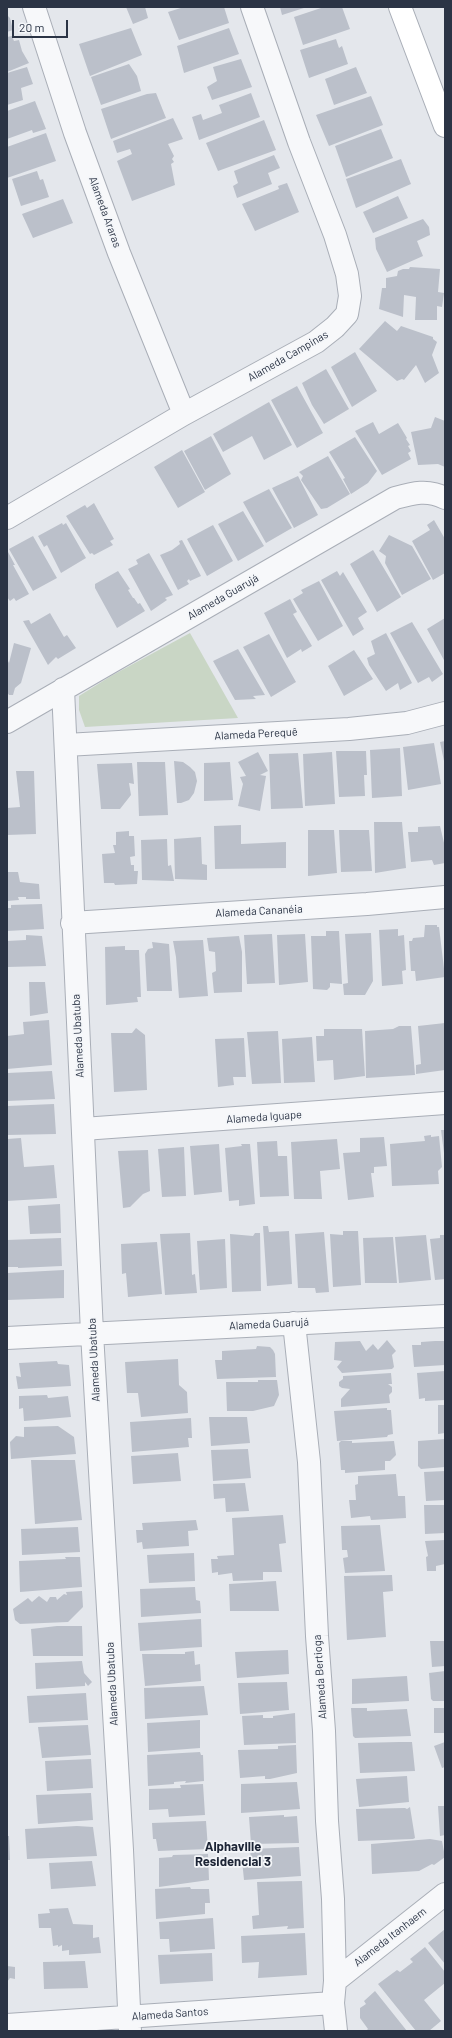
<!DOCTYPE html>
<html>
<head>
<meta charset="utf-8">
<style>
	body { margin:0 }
	#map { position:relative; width:452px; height:2038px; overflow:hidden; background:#e4e7ec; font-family:Barlow,sans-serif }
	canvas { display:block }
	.frame { position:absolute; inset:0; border:8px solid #2b3445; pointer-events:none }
	.scale { position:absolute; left:12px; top:20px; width:56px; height:18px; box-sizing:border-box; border:2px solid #2b3445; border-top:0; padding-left:5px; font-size:12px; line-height:14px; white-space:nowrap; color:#2b3445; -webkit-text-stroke:3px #f4f6f9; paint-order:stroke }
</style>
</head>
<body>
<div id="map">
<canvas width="452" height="2038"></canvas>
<div class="frame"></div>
<div class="scale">20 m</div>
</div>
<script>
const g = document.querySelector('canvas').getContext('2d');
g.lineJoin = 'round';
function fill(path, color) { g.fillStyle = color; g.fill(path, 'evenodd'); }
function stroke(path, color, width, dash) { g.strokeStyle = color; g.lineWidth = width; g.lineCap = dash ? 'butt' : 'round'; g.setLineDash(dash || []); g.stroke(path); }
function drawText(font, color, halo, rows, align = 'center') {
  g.font = font + ' Barlow,sans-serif'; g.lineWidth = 3.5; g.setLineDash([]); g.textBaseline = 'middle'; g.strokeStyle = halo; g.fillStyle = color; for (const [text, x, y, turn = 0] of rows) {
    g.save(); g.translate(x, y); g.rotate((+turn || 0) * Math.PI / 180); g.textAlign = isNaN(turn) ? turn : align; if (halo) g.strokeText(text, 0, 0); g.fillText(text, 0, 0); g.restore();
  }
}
fill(new Path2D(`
	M190,633l48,85 -153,9 -6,-17v-14l32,-20z`), '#c9d6c5');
fill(new Path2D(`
	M126,7h19l3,11 -15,6z
	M184,7h40l5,16 -50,17 -11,-28z
	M280,7h27l-25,8z
	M324,7h18l8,22 -47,16 -9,-28z
	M7,15l3,3 3,12 -6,2z
	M131,28l11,27 -52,21 -11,-32z
	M229,28l10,26 -55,19 -7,-27z
	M12,36l2,5 5,-1 3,11 7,12 -22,9v-35z
	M336,39l3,9 3,-2 6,18 -39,14 -9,-28z
	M241,59l11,28 -40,13 -5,-13 10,-6 -4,-14z
	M129,64l8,12 4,15 -40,14 -10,-28z
	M27,67l6,17 -12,4 2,12 -16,5v-32z
	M356,67l11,26 -33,12 -9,-26z
	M156,93l10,25 -55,21 -10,-30 46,-15z
	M251,93l9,24 -61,23 -7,-23 9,-3 2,6 19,-7 -3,-8z
	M371,96l12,29 -54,21 -13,-31z
	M35,101l11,28 -13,4 -1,-3 -25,9v-28z
	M173,118l10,21 -15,5 6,12 -2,3 2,3 -3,2 4,21 -43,16 -15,-40 15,-7 -2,-5 -13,4 -4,-12z
	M264,120l12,30 -58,21 -12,-28z
	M381,129l12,29 -47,19 -11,-31z
	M46,133l10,28 -49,17v-31z
	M274,155l6,13 -12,5 4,11 -35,14 -4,-12 5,-3 -4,-12z
	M401,159l10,25 -55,24 -10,-29z
	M37,171l3,9 3,-1 6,18 -28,9 -9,-27z
	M287,183l12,29 -44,19 -13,-27 37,-15 -1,-3z
	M398,196l10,22 -35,15 -10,-21z
	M63,199l10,24 -40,15 -11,-24z
	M423,219l6,8 1,8 -13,6 6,15 -36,16 -11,-23 -1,-11z
	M410,267l30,2 -2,23 6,1 -2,14 -5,-1v14h-22l1,-23 -12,-2 -1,22 -24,-8 3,-21h4v-10l11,-2 1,-5 5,-2h6z
	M385,321l12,10 4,-5 32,11v2l4,3 -5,13 7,18 -14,10 -9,-18 -12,15 -2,-1 -5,2 -38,-32z
	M355,352l22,39 -25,16 -21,-40z
	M326,369l23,40 -25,15 -12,-19 -10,-22z
	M297,386l26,47 -26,15 -26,-48z
	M269,402l23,43 -28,15 -12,-24 -29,16 -10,-18z
	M435,417l10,4v46l-7,-3 -20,1 -7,-33 20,-4z
	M373,422l6,12 19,-11 9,15 -1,1 4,6 -2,1 3,5 -3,2 3,6 -29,16 -27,-44z
	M211,436l20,38 -26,16 -21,-39z
	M355,437l22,34 -9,12 -17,11 -8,-15 2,-1 -16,-26z
	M182,450l23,42 -27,16 -24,-41z
	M328,456l22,38 -23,14 -6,1 -20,-29 2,-4 -4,-4z
	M298,476l20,39 -24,13 -22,-40z
	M269,489l23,39 -26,15 -23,-41z
	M94,503l20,36 -4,2 3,4 -19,10 -2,-2 -2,1 -24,-38 19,-11 2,3z
	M243,511l21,35 -26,15 -20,-37z
	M434,520l11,19v34l-12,7 -21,-39 18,-11 -3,-5z
	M62,523l1,2 3,-2 20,35 -25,15 -14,-28 -3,2 -6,-11z
	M213,525l20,36 -26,15 -20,-37z
	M389,535l23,11 19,33 -29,16 -17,-32 1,-7 -7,-5z
	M33,536l24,42 -24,13 -24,-42z
	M182,540l19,36 -11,5 -1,-2 -2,2 2,3 -11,6 -18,-35 12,-5 8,-6 -1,-3z
	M373,550l28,47 -24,15 -27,-48z
	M7,552h1l7,13h-2l16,29 -13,7 -2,-3 -4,3 -3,-4z
	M149,553l24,42 -8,3 2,2 -16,11 -23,-42 10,-5 -2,-4z
	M118,571l12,18 -2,1 5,8h1l4,6 2,-1 5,8 -28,17 -22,-40v-4z
	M337,571l3,5 3,-4 24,40 -9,6 6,11 -11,7 -32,-56z
	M319,581l24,45 -25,15 -25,-42 10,-6 -2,-3z
	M290,599l7,13 -4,2 19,32 -10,6 -1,-3 -14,9 -23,-45z
	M50,613l14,24 3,-2 9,13 -18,11 -2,-2 -8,8 -25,-44 6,-1 2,4z
	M445,618v44l-18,-33z
	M412,622l31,52 -11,8 -3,-5 -11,6 -28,-50z
	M386,633l26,50 -12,7 -2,-7 -12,8 -17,-26 -2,-7 8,-4 -4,-13z
	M269,634l27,48 -25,15 -28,-50z
	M14,643l17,5 -10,35 -6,5 -2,7h-4l-2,-3v-33l2,4z
	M238,649l27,46 -12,1 3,3 -21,1 -22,-39z
	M354,650l19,29 -29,17 -16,-30z
	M445,741v20h-1l-4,-19z
	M434,743l7,41 -33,6 -5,-43z
	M400,748l2,48 -30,2 -2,-48z
	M336,751h30l1,24h-3l1,21 -26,1z
	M258,752l10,19 -8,4 6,1 -6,35 -22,-5 5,-22 -3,-7 6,-1 -8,-14z
	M332,752l3,52 -30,2 -2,-52z
	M298,753l5,55 -32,1 -2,-55z
	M174,761l9,1 7,5 5,5 2,9 -3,12 -5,7 -8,3h-4z
	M137,762h28l3,53 -29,1z
	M230,762l3,38 -29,1v-38z
	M132,763l2,21 -5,-1 2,12 -11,14h-19l-4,-45z
	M16,771h18l2,63 -29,1v-27l13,-1z
	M374,822h28l4,46 -31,5z
	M241,825v19l45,-2v26l-71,1 -1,-43z
	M440,826l5,21v16l-11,2 -2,-5 -21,2 -3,-30h10v-5z
	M308,830h26l3,43 -29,3z
	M339,830h30l3,41 -31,1z
	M129,831v5h5l1,20 -5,1 1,8h3v6h4l-1,13 -22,1 -1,-2h-10l-2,-29 13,-1 -2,-8h3v-13z
	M201,837l1,27 5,1v15l-32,-1 -1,-40z
	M167,839l1,27 3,-1 3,16 -32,-1 -1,-40z
	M7,872h11l2,10 19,2 1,15h-14v-2h-8l1,3 -12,1z
	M42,904l2,25 -37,2v-23h4v-3z
	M425,925h12v2h2l6,50 -29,4 -1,-10h-4l-2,-30h3l1,-3 11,-1z
	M398,929v7l6,-1 2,35 -4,1 1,13 -21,2 -3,-56z
	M326,931h13l3,53 -12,-1v4l-3,3 -14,-1 -2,-53h15z
	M371,933l2,48 -8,14h-21l-1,-11 5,-1 -3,-49z
	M272,934l3,49 -28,1 -3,-49z
	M305,934l3,48 -29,3 -2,-50z
	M26,935l16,1 4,30 -39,1v-26l19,-1z
	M239,936l3,16v40l-28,1 -2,-20 4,-2 -1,-19 -6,-1 -2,-13z
	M203,940l5,56 -29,2 -3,-41 -3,-16z
	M152,942l17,2 3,47h-25l-2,-37 3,-5 5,-1z
	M125,946v4h14l2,47h-4l1,5 -32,3 -1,-58z
	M29,982h16l3,31 -18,3z
	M49,1020l3,45 -45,4v-33l17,-2 -1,-12z
	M445,1023v47l-29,4v-9l5,-1 -3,-38z
	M399,1026h12l4,49 -49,3 -1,-47 28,-2z
	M136,1028l9,7 2,55 -33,2 -3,-59h21z
	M324,1029h38l3,47 -31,4 -1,-20 -16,1 -1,-25h8z
	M278,1031l3,52 -29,1 -5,-52z
	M312,1037l3,45 -31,1 -2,-44z
	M244,1038l2,39h-13l1,8 -16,2 -3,-48z
	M52,1071l3,28 -48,2v-28z
	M54,1104l2,30 -49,1v-29z
	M441,1130h4v23h-1z
	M431,1135v2l8,-1 3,31 -4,4 1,13 -47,2 -2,-42 35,-3 -1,-5z
	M384,1137l3,29 -13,1v6h-3l3,24 -26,3 -5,-47 17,-1v-14z
	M21,1138l3,29 30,-2 3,33 -50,3v-62z
	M337,1139l3,30 -20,2 2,28h-28l-3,-57z
	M277,1141l1,15h9l2,40 -29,1 -3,-55z
	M219,1144l3,48 -28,3 -4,-49z
	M241,1144h9l5,60 -16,2v-6l-10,1 -4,-53 17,-2z
	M184,1147l2,49 -24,1 -4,-48z
	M148,1150l2,41 -7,3 -13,13 -7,1 -5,-57z
	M60,1204l1,29 -31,1 -2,-28z
	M263,1226h5l1,6 20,-1 3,53 -25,2z
	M343,1231h15l3,54 -28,2 -3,-53 13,1z
	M324,1232l5,60 -13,1 -1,-5h-17l-3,-54z
	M190,1233l2,42 3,-1 2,19 -32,2 -5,-61z
	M255,1233h5l1,58 -29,1 -2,-58 23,2z
	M426,1235l5,45 -32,3 -4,-46z
	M440,1235h5v44l-10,1 -5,-41 10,-1z
	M393,1237l4,46h-32l-2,-45z
	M61,1238l1,28 -44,2v-1h-11v-27z
	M225,1239l2,49 -27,2 -3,-49z
	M157,1242l5,52 -34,3 -2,-24 -4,1 -1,-30z
	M64,1270v28l-57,2v-27z
	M387,1340l9,11 -4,4 2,12 -2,2 -50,4 -5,-6 5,-6 -8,-1 1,-18 25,-1 6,10 7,-7 5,6z
	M435,1341h10v24l-31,2 -2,-22h9v-3z
	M257,1346l13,1 3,3 2,4 1,23 -59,2 -2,-19h7v-9l34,-2z
	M178,1359l1,26 8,7 1,21 -47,4 -3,-24h-11l-2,-31z
	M57,1361l1,3 11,1 2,21 -53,3 -2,-13 5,1 -2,-14z
	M445,1371v29l-20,1v-3l-6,1 -2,-26z
	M391,1373l1,11h-4l4,3v5l-3,3 1,8 -49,4v-8l9,-10 -8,-1 -3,-2v-4l4,-3v-3z
	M258,1380h19l2,15 -5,11 -21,5h-26l-1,-29h32z
	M47,1395l1,3 20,-2 3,21 -47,4 -1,-13 -4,1v-13z
	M438,1405h7v28l-7,1z
	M387,1408v2h4l2,24 -5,1 -1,2 -50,4 -3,-30z
	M209,1417h38l3,26 -39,3z
	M191,1418l1,20h-4l1,9 -57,5 -2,-30z
	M58,1426l16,11 2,17 -65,5 -1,-17 6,-6 8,1v-10z
	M445,1439v28l-24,2 -3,-3v-25z
	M341,1441h11v2l42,-2 2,14 -6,6h-5v9l-40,3v-3h-4l-2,-27z
	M248,1449l3,29 -38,3 -2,-31z
	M178,1453l3,28 -48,3 -2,-28z
	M31,1460h44l7,60 -47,4z
	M445,1471v29l-19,1 -2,-29z
	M396,1474l2,22h7l1,22 -35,2 -1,-4 -19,2 -2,-18h7l-1,-15 3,-1v-8z
	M245,1483l4,28 -23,1 -1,-14 -11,1 -1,-15z
	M424,1505h21v28l-20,1z
	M283,1515l3,28 -7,1 3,28h-19v8l-30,1 -1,-8 -14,2v-3l-6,1 -1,-14h7l-1,-3 17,-1 -2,-37z
	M196,1520l2,10 -10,1 1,15 -46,3 -1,-7 -5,1 -1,-13h7l-1,-7z
	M380,1525l5,46 -40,2 -2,-15 5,-1 -1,-7h-5l-1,-24z
	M78,1527l2,25 -58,3 -1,-26z
	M445,1540v24l-9,2v5h-9l-1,-14 2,-1 -3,-15z
	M194,1553l1,28 -46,2 -2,-28z
	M65,1557h15l2,30 -62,5 -1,-31 47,-2z
	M392,1575l1,16 -10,1 3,45 -39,3 -3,-64z
	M276,1581l3,30h-49l-1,-27z
	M195,1587l1,13 4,1 1,12 -60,4 -1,-28z
	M82,1591l1,16 -15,15 -48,2 -5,-4 -2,-11 15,-11 4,4 7,-6 8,6 3,-5h6l1,3 7,-6 3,1 -1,-3z
	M201,1619l1,28 -62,4 -2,-28z
	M57,1626h25l1,30h-50l-2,-27z
	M430,1641h15v25l-13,1z
	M288,1650l1,24 -52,4 -2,-26z
	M194,1651l1,14 5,-1 1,17 -56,5 -3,-32h43v-2z
	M82,1661l2,12 8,9 -4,4 -3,-4v4l-49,3 -1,-26z
	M445,1671v30h-12l-2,-2 -2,-26z
	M407,1676l2,25 -57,3v-25z
	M287,1682l2,28 -49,4 -2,-31z
	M204,1686l4,29 -63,4 -1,-31z
	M86,1693l2,27 -59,3 -2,-27z
	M351,1708h16v3l40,-2 4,27 -56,2 -2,-2z
	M434,1708h11v25h-11z
	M295,1713l1,30 -52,2 -2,-29 21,-1v3h10v-2z
	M200,1720v28l-52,4 -1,-29z
	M88,1725l3,30 -49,3 -4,-31z
	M399,1742h13l3,29 -55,2 -2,-30z
	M445,1742v25l-3,1 -8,-22z
	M296,1745l1,28 -27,6h-5v-3l-25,2 -2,-28 40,-1v-3z
	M200,1752l1,3h2l1,26 -19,2 1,-2 -12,1v2l-26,2 -1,-31z
	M91,1759l2,29 -46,3 -2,-30z
	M407,1776l2,26 -50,5 -3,-28z
	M297,1782l3,27 -59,4v-29z
	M203,1784l2,31 -36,2 -1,-8 -19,1v-21l32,-1 -1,-3z
	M91,1793l2,27 -55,4 -2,-29z
	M438,1806h7v29l-5,1z
	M410,1807l5,31 -2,1 -55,2 -2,-32 49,-1 2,1z
	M284,1815v2l13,-1 2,27 -48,1 -2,-27z
	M206,1821l2,28 -50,2 -2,-12h-3l-1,-16z
	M77,1826l16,1 4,29 -70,3 -2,-30z
	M7,1836h2l1,24h-3z
	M430,1839l12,2 3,16 -11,8 -2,-1 -13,7 -47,3 -1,-30z
	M299,1847l2,29 -57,4 -2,-20 9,-1 -1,-10z
	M208,1854l1,26 -50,7v-29l13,-1 1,-2z
	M92,1861l4,25 -45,3 -2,-26z
	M302,1881l2,47 -17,1 1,-3 -35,3 -1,-13 7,-1 -2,-33z
	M190,1887l1,2h18l1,14h-5v11l-49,5 -1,-30z
	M68,1908l5,16 20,1v13l6,-1 2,16 -32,2v-5l-7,1v-6l-4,2v-2l-5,1 -2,-18h-12l-1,-14 12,-1 -1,-4z
	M213,1918l2,31 -45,3 -1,-13h-9l-1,-17z
	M445,1929v35l-17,-21z
	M305,1933l2,42 -49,3 1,-16 -17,1 -1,-27z
	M425,1947l20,25v11l-21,17 17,21 -12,10h-13l-38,-47 19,-14 3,2 13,-10 -3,-3z
	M212,1953l1,28 -53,3 -2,-29z
	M85,1961l3,27 -44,1 -1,-27z
	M7,1966l8,1v12l-5,-1 -3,4z
	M375,1991l32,40h-41l2,-2 -8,-11v-10l6,-4 -2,-3z`), '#bbc0ca');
const minor = new Path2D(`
	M34,7l41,126 44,120 65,161
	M7,518l177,-104 132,-72 19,-15 12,-13 3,-18 -3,-22 -12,-39 -36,-93 -47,-135
	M63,689l29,644 30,517 8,181
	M7,722l388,-224c18,-5 33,-9 50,0
	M66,745l283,-16 58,-6 38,-10
	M72,923l295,-19 78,-7
	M83,1129l362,-26
	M294,1323l15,139 8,174 7,95 3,90 6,78 2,82 -2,22 3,28
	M7,1338l438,-22
	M335,1981l110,-87
	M7,2025l326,-22`);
const secondary = new Path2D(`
	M400,7l45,119`);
stroke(minor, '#a9aeb7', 24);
stroke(secondary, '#a9aeb7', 24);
stroke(minor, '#f7f8fa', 22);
stroke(secondary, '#fff', 22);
drawText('11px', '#2b3445', '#f4f6f9', [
	["Alameda Araras",105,212,70],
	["Alameda Campinas",288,356,-30],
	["Alameda Guarujá",223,597,-30],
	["Alameda Perequê",256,734,-3],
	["Alameda Cananéia",259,911,-3],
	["Alameda Ubatuba",78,1036,-93],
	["Alameda Iguape",264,1117,-4],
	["Alameda Guarujá",269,1324,-3],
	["Alameda Ubatuba",94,1360,-93],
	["Alameda Bertioga",320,1677,-94],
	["Alameda Ubatuba",112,1684,-93],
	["Alameda Itanhaem",390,1937,-38],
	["Alameda Santos",170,2014,-4]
]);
drawText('bold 13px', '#1d2536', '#f4f6f9', [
	["Alphaville",233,1847],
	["Residencial 3",233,1862]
]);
</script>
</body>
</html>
